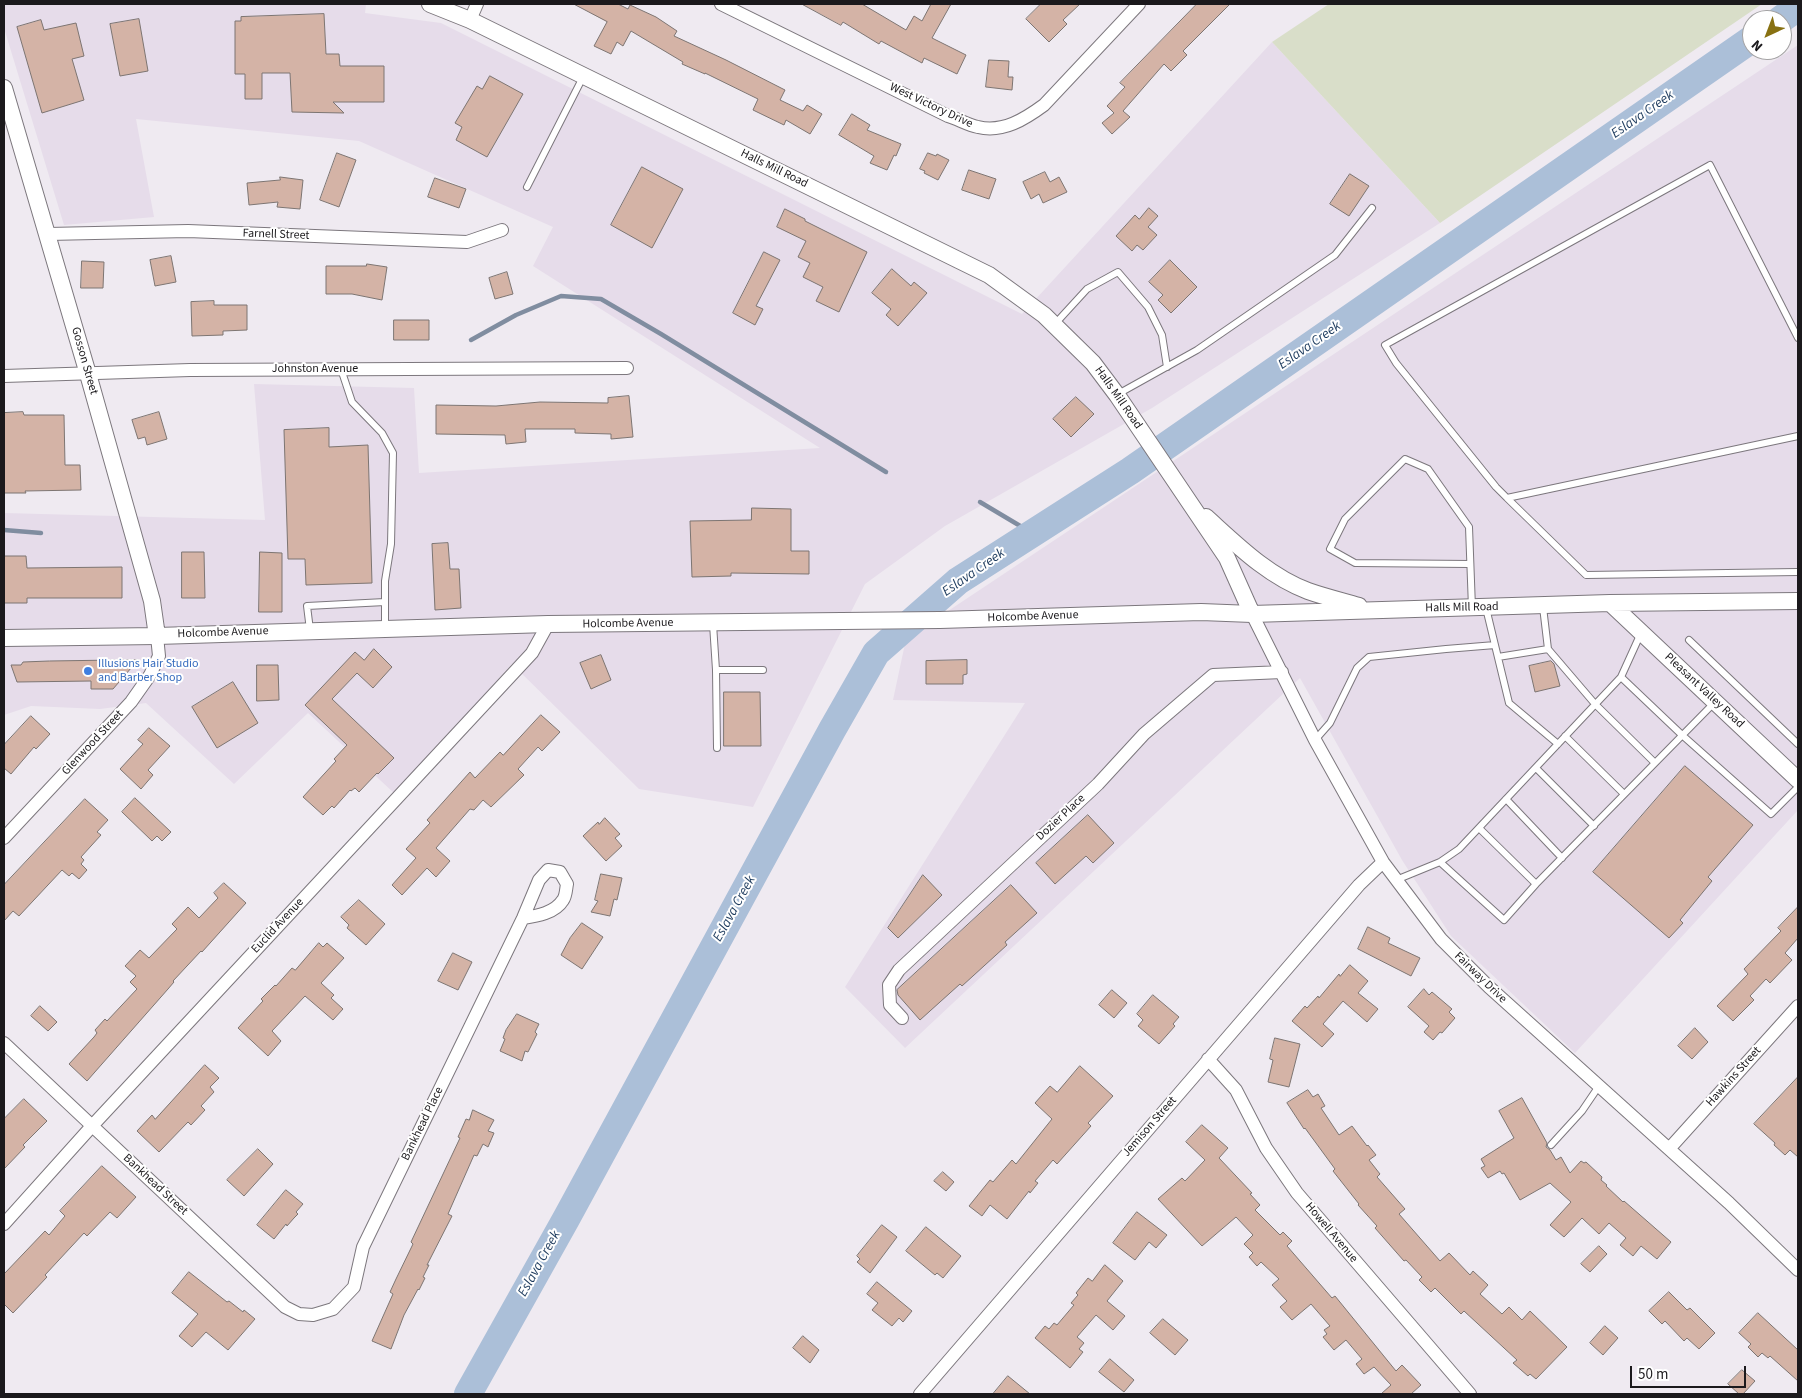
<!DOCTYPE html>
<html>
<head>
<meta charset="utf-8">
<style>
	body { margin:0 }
	#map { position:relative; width:1802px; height:1398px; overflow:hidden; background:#efeaf1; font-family:"Source Sans 3",sans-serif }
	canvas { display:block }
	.frame { position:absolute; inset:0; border:5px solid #1b191c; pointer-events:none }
	.north { position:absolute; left:1742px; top:10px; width:50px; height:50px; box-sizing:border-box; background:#fff; border:1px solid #a4a3a4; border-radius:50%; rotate:223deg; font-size:14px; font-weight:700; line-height:20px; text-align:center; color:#1b191c }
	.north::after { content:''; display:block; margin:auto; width:18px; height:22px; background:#887112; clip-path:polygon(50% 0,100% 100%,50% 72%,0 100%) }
	.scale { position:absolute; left:1630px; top:1366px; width:116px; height:22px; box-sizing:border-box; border:2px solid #1b191c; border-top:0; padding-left:6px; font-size:15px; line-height:18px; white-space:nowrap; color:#1b191c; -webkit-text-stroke:4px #fff; paint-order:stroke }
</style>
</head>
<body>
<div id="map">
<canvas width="1802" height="1398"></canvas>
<div class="frame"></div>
<div class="north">N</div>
<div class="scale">50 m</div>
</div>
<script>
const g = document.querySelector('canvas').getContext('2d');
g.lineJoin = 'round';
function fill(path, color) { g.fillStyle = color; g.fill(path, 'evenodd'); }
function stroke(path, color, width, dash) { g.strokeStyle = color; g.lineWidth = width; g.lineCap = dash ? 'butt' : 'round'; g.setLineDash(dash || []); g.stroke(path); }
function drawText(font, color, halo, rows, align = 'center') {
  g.font = font + ' "Source Sans 3",sans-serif'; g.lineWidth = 4; g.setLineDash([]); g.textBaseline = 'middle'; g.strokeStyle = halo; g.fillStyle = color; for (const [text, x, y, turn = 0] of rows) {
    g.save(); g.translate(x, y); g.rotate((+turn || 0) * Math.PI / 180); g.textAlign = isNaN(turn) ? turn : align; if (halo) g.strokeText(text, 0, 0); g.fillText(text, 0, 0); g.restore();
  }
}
fill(new Path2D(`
	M4,4h362l-1,9 76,10 581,291 250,-272 168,181 -288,185 -207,118 -80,58 -112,223 -114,-18 -127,-125 -117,130 -87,-81 -74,71 -88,-81 -46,6 -69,-3 -27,9v-202l261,7 -11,-136 160,4 5,85 401,-25 -287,-182 20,-39 -194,-86 -223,-22 18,98 -90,8 -60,-197z
	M1798,45v765l-223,243 -124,-117 -49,-76 -102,-182 -395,370 -60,-61 180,-284 -132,-3 13,-61z`), '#e6dcea');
fill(new Path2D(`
	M1329,4l55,1 2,-1h376l-322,219 -168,-181z`), '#d9dec9');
stroke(new Path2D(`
	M471,340l45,-25 45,-19 40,3 60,35 225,138
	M980,502l52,31
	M4,530l37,3`), '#808da0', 4.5);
stroke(new Path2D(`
	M1780,20l18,-13
	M468,1394l98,-175 266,-489 44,-77 82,-72 172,-110 622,-432`), '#abbfd8', 28);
const building = new Path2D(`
	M574,4h44l10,5 2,-4 26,12 21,14 -3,5 52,24 59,30 -5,10 23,11 4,-6 15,9 -12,20 -24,-14 -2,5 -31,-15 5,-11 -53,-26v1l-23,-10 1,-2 -52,-31 -8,15 -6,-4 -6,12 -17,-8 13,-24z
	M802,4h60l44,26 8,-14 8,5 9,-17h20l-19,34 34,17 -9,19 -33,-16 -2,5 -41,-22 -2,3 -36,-22 -2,3z
	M1041,4h39l-17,16 4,4 -18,18 -23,-23z
	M1197,4h33l-47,47 4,4 -16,16 -7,-7 -41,47 7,6 -18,17 -10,-11 12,-10 -7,-7 18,-19 -5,-4z
	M324,14l2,40h13l1,12h44v36h-51l11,11 -52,-1 -2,-39h-28v26h-17v-25h-10v-53h6v-4z
	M139,19l9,52 -28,5 -10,-52z
	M41,20l3,10 32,-7 8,33 -12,3 12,41 -42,13 -25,-86z
	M989,60l20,1 -1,16h5l-1,13 -26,-3z
	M490,76l33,18 -36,63 -31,-17 6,-13 -7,-4 22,-37 5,3z
	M852,114l18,11 -3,5 34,14 -5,12 -2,-1 -7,15 -17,-7 4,-7 -35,-21z
	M337,153l19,7 -17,47 -19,-7z
	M928,153l8,3 1,-2 12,6 -11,20 -14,-7 1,-2 -5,-2z
	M642,167l41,22 -31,59 -41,-23z
	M969,170l27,9 -7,20 -27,-9z
	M1045,172l5,10 9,-5 8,15 -24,11 -4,-9 -8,5 -8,-17z
	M1350,174l19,12 -20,30 -19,-12z
	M280,177l23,3 -3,29 -23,-2 1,-5 -29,3 -2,-22 33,-3z
	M435,178l31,11 -7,19 -31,-11z
	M1149,208l9,8 -10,11 9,8 -14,15 -6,-5 -5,6 -16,-15 19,-21 4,4z
	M785,209l20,10v2l62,31 -28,60 -23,-11 7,-14 -20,-10 7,-14 -12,-6 8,-16 -29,-14z
	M764,252l16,8 -24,46 7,3 -8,16 -22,-12z
	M171,256l5,26 -21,4 -5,-26z
	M1170,260l27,27 -26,26 -13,-13 5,-5 -14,-13z
	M82,261l22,1 -1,26h-22z
	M367,264l20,3 -5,33 -30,-6h-26v-28h40z
	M892,269l19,17 3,-4 13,11 -29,33 -12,-11 5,-6 -19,-16z
	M507,272l6,22 -18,5 -6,-21z
	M214,301v4h33v25l-24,1v4l-31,1 -1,-34z
	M394,320h35v20h-35z
	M629,396l4,41 -22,2v-5l-36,-1v-4h-50l1,13 -20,2 -1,-9 -69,-1v-29l60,1 44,-4 68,1v-5z
	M1076,397l18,17 -23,23 -18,-18z
	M23,412l1,3h40l1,50h15l1,25 -56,1 1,2h-22v-80z
	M159,412l8,27 -20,6 -2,-8 -7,2 -6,-19z
	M329,428v19l39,-2 4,138 -66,2 -1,-26h-17l-4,-129z
	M752,508l39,1v42h18v23l-78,-1v3l-39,1 -2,-56 61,-1z
	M448,543l2,26h9l2,39 -26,2 -3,-66z
	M182,552h22l1,46h-23z
	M260,552l22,1v59h-23z
	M4,556h22l1,12 95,-1v31h-95v5h-23z
	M374,649l18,18 -19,21 -16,-15 -25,26 62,59 -16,16 -1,-1 -18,19 -4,-4 -4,3 -1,-1 -16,18 -2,-2 -9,9 -20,-18 33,-36 -2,-2 13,-14 -42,-40 50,-53 9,8z
	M601,655l10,25 -20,9 -11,-26z
	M138,660l-25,29h-22v-8l-74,1 -6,-17h10l2,-3 26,-1z
	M967,660v14l-4,1v9h-37v-23z
	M1551,661l3,3 6,22 -25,6 -6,-26z
	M257,665h21l1,35 -22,1z
	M233,682l25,41 -41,25 -25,-41z
	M724,692h36l1,54h-37z
	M541,715l19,17 -18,19 -4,-4 -20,22 6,6 -33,32 -8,-7 -9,10 -4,-1 -34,39 14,13 -14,16 -9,-9 -25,27 -10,-10 24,-27 -10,-9 24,-26 -3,-3 43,-48 5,6 25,-26 3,3z
	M31,716l19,18 -14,15 -2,-2 -23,27 -7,-6v-23z
	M149,728l21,18 -22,24 5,5 -12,14 -21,-20 23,-25 -5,-4z
	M1685,766l68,59 -45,52 4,4 -32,39 3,3 -14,15 -76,-66z
	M135,798l36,34 -9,9 -5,-5 -5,5 -30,-29z
	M85,799l23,21 -11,12 4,3 -20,22 3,3 -3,4 6,6 -8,9 -7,-6 -3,3 -7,-6 -43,46 -6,-5 -9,10v-36z
	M1088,815l26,28 -21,20 -7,-7 -31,28 -19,-21z
	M605,818l15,16 -5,4 7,8 -16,15 -23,-25 15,-14 1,2z
	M601,874l21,4 -5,22 -3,-1 -4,17 -19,-4 7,-11 -3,-1z
	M923,875l19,20 -44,43 -10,-10z
	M224,883l22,20 -44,49 -1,-1 -28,30 1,1 -6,7 -81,92 -18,-17 25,-27 3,-4 -2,-3 10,-11 2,2 30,-32 -7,-7 6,-6 -11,-10 15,-16 9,8 28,-29 -5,-5 16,-17 11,11 19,-20 -4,-5z
	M1011,885l26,28 -32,29 2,3 -45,41 -2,-2 -40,36 -22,-25 -1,-5z
	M359,900l26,24 -19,21 -19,-17 2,-3 -8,-8z
	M1798,907v31l-13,15 7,7 -22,23 -4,-4 -16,17 4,4 -21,21 -16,-15 31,-32 -4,-5 37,-38 -3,-3z
	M582,923l21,14 -21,32 -21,-14 9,-17z
	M1368,927l22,11 -2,5 32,15 -9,18 -53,-27z
	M319,943l4,4 4,-4 17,15 -23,25 13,12 -3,3 12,11 -10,11 -28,-24 -33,35 9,10 -13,15 -30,-28 25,-27 -2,-2 14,-14 1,1 16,-18 3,2z
	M453,953l19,9 -14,28 -20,-9z
	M1350,965l18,16 -10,12 20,16 -11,13 -24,-21 -20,23 11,10 -12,13 -30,-26 13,-15 2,2 11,-12 1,2 20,-24 1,2z
	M1424,989l5,6 3,-3 20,17 -3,3 6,6 -13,15 -2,-1 -7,8 -9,-8 5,-6 -21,-19z
	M1112,990l15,13 -13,15 -15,-13z
	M1153,995l26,22 -6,7 2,2 -16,18 -21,-18 5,-6 -6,-6z
	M40,1006l17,16 -9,9 -17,-15z
	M517,1014l22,10 -4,8 2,2 -9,18 -3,-1 -3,10 -22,-10 5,-12 -2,-1 3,-8z
	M1695,1028l13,14 -16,17 -14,-13z
	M1275,1038l25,6 -11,43 -21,-5 5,-22 -3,-1z
	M205,1065l14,13 -9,9 4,5 -13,14 4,4 -14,15 -3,-3 -29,30 -22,-21 15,-16 3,4z
	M1080,1066l33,30 -25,27 3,3 -34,38 -4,-4 -18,21 3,2 -8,10 -1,-2 -22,28 -17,-14 -8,11 -13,-10 21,-26 3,2 19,-22 4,4 36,-45 -17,-16 15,-17 7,6z
	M1798,1077v80l-8,-7 -5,5 -11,-10 1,-2 -21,-19z
	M1308,1090l5,7 5,-3 7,12 -4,2 18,27 13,-9 15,20 1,-1 8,10 -7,5 11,14 -3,3 28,32 -6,5 41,47 9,-8 21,22 3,-4 15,14 -8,9 22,20 7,-7 13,13 8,-9 37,36 -31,32 -6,-5 -2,2 -15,-13 4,-3 -53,-49 -3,3 -26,-26 -4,4 -12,-12 3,-3 -16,-17 -2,1 -29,-33 2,-2 -19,-21 1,-1 -26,-33 2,-2 -30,-41 -1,1 -17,-26z
	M1522,1098l25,45 -1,4 4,3 6,10 5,-3 9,16 11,-12 3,2 2,-1 16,15 -1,3 6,5 -1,1 17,16 1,-1 47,41 -14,17 -16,-13 -8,10 -13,-11 6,-7 -17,-15 -10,11 -17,-16 -18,19 -14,-12 21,-23 -21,-19 -30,17 -16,-27 -2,1 -2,-3 -12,7 -7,-10 4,-2 -4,-7 33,-21 -15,-27z
	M24,1099l23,22 -24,24 2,2 -21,22v-50z
	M473,1110l21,10 -6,11 6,2 -6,14 -5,-3 -6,12 -3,-1 -26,59 4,2 -25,49h2l-6,12 2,1 -6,12 -1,-1 -14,26 -13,34 -19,-8 21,-47 -3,-2 6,-13 17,-35 -2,-2 49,-104 -2,-1 8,-18 3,1z
	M1202,1125l26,23 -9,10 33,35 -2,1 10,11 -5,5 25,25 3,-3 9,9 -5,5 45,52 3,-2 61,75 6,-6 19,20 -10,9h-30l10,-9 -17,-18 -10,7 -8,-10 6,-5 -16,-19 -12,10 -11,-13 4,-3 -3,-4 6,-4 -19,-22 -19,16 -12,-13 7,-6 -15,-16 7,-6 -18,-17 -4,4 -8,-9 4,-4 -9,-9 9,-9 -17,-18 -34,29 -44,-47 24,-21 3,3 20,-21 -19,-18z
	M258,1149l15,15 -29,32 -17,-16z
	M102,1166l34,31 -19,21 -7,-6 -23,24 -3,-3 -39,42 2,2 -34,36 -9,-9v-30l41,-43 4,4 16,-19 -5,-5z
	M943,1172l11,10 -8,9 -12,-10z
	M286,1190l17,14 -7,8 2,2 -4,4 -7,8 -1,-2 -12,15 -17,-14z
	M1137,1212l30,23 -11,13 -7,-6 -14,18 -22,-17z
	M882,1225l15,12 -27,36 -13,-11 3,-3 -3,-3z
	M926,1227l35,29 -18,22 -6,-5 -2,2 -29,-24z
	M1599,1246l8,8 -17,18 -9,-8z
	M1105,1265l18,16 -16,20 18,15 -12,14 -17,-15 -19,22 7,6 -5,6 4,3 -13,16 -35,-30 10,-12 4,3 5,-6 3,2 17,-20 -3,-2 7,-8 -2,-2 12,-15 4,3z
	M189,1272l38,30 2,-1 14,11 1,-2 11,9 -27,31 -22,-18 -14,15 -13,-11 19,-22 -26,-21z
	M877,1282l35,29 -9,11 -4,-4 -7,8 -20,-16 6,-7 -11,-9z
	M1669,1292l18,18 3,-2 25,25 -16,16 -12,-11 -3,3 -19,-20 -3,3 -13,-13z
	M1758,1313l40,37v31l-28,-25 -2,2 -6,-5 -4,4 -10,-10 3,-3 -12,-11z
	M1163,1319l25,21 -13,15 -25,-22z
	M1605,1326l13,12 -15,17 -13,-12z
	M803,1336l16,14 -9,13 -17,-15z
	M1110,1359l24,21 -10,12 -25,-20z
	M1742,1370l13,11 -12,13h-4l-11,-10z
	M1008,1376l22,18h-37z`);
fill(building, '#d4b3a6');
stroke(building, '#7d7572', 1);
const service = new Path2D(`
	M527,187l56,-110
	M1054,325l33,-36 31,-17 30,35 14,28 5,32
	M1798,338l-88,-173 -325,180 11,18 100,124 11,11 291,-62
	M341,369l11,33 30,31 11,20 -2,91 -6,37v47
	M1118,394l79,-44 138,-95 37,-47
	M1507,498l79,77 212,-3
	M1470,564l-115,-1 -25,-14 15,-30 60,-60 23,10 41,58 3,81
	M1486,608l23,95 49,41
	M713,624l3,46h47
	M310,630l-3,-24 78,-4
	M1689,640l109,104
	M1548,649l47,55 60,59
	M1498,657l50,-8 -5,-42
	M716,670l1,78
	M1621,677l61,58 89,79 27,-27
	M1565,736l59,58
	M1315,740l15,-17 27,-55 12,-11 77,-8 49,-4
	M1536,768l58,58
	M1506,799l56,59
	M1479,828l57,56
	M1440,862l64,58 32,-36 179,-182
	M1396,880l44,-18 19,-13 162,-172 20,-44
	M1551,1145l31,-34 17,-25`);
const minor = new Path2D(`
	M721,4l227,112c10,3 20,9 30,11 25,6 47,-8 66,-22l95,-101
	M470,20l7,-16
	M48,234l140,-3 279,11 35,-12
	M4,376l186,-6 437,-2
	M1252,614l63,126 68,122 58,77 48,48 240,216 69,67
	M4,838l127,-136 19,-27 9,-19 -2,-20
	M902,1018l-12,-13 -1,-20 10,-15 199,-186 46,-50 69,-59 69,-3
	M4,1043l281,264 14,7 14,1 20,-6 21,-22 9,-40 160,-329 16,-38 9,-10 12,2 7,12c-1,5 -1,12 -4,16 -8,13 -26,16 -40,18
	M1208,1059l28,31 30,58 31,45 173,201
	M1669,1149l129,-143
	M4,1224l88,-98 440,-473 16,-29
	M920,1394l439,-509 24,-23`);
const tertiary = new Path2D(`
	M430,4l40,16 519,255 55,40 49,48 24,32 110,163 25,56
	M4,88l84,286 64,227 5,35
	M1206,517c31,28 62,59 102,74 17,6 34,10 51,15
	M1610,603l188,177
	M4,638l153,-2 391,-12 392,-4 261,-8 51,2 358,-11 188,-2`);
stroke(service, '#7c777d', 8);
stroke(minor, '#7c777d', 14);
stroke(tertiary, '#7c777d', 18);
stroke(service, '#fff', 6);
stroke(minor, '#fff', 12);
stroke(tertiary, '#fff', 16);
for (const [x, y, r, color] of [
	[88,671,5,"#3f7fe0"]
]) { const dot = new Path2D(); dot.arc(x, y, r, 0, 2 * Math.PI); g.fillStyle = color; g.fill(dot); stroke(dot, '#fff', 2); }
drawText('12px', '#1b191c', '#fff', [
	["West Victory Drive",931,106,25],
	["Halls Mill Road",774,169,26],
	["Farnell Street",276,235,2],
	["Gosson Street",84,361,74],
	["Johnston Avenue",315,369],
	["Halls Mill Road",1118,398,55],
	["Halls Mill Road",1462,608,-1],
	["Holcombe Avenue",1033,617,-2],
	["Holcombe Avenue",628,624,-1],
	["Holcombe Avenue",223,633,-2],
	["Pleasant Valley Road",1704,691,43],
	["Glenwood Street",93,743,-47],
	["Dozier Place",1061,818,-43],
	["Euclid Avenue",278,926,-47],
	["Fairway Drive",1480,978,44],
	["Hawkins Street",1734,1077,-48],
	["Bankhead Place",423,1124,-64],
	["Jemison Street",1150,1127,-49],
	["Bankhead Street",155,1185,43],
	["Howell Avenue",1331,1233,50]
]);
drawText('12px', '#366cbe', '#fff', [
	["Illusions Hair Studio",98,664],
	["and Barber Shop",98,678]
], 'left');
drawText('italic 14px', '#1c3a5d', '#fff', [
	["Eslava Creek",1643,115,-35],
	["Eslava Creek",1310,346,-35],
	["Eslava Creek",974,573,-35],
	["Eslava Creek",735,909,-61],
	["Eslava Creek",540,1264,-61]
]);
</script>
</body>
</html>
